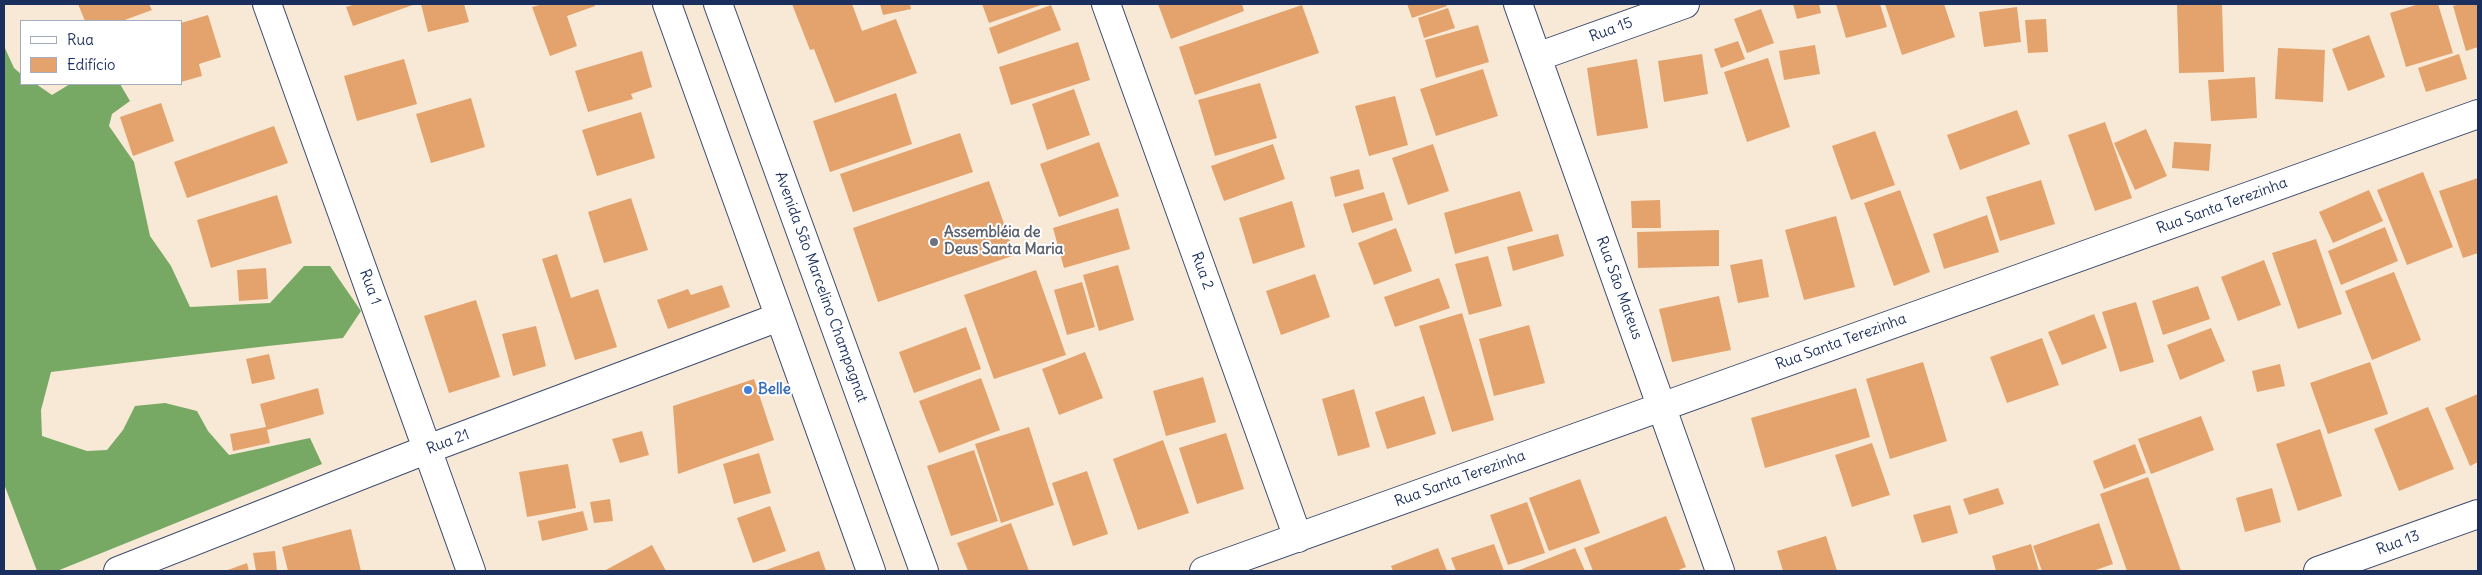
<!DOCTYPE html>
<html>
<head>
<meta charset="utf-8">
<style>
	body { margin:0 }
	#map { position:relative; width:2482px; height:575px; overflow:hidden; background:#f7e9d6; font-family:Delius,sans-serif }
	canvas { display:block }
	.frame { position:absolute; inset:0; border:5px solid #1b2f5e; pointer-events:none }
	.legend { position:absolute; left:20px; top:20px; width:162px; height:65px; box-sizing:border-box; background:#fff; border:1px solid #a4acbf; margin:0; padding:6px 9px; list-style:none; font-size:15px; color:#1b2f5e }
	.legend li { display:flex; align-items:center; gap:10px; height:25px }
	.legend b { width:25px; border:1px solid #a4acbf }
</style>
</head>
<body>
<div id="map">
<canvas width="2482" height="575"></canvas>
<div class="frame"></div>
<ul class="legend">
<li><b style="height:6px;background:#fff"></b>Rua</li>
<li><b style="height:14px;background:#e4a36d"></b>Edifício</li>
</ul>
</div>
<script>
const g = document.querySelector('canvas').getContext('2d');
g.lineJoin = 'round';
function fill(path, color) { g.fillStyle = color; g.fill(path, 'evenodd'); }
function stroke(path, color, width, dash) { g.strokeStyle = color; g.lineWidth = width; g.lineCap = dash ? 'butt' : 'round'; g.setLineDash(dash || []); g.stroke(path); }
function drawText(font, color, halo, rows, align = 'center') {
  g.font = font + ' Delius,sans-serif'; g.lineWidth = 4; g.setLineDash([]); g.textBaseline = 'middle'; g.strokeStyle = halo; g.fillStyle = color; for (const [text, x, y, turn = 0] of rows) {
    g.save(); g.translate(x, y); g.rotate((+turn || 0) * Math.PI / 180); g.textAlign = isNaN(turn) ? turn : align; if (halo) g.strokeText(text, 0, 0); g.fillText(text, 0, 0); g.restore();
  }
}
fill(new Path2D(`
	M4,46l10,22 7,6v10h15l16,11 18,-11h50l10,17 -18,13 -3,12 25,36 16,74 21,30 19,41 80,-4 34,-37h26l31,45 -18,27c-97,10 -195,22 -292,34l-10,38 1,26 45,15 20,-1 16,-20 12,-24 30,-3 32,8 11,20 21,24 81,-17 12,26 -265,107h-20l-33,-87z`), '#77a964');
fill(new Path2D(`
	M78,4h71l3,6 -30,11h-37z
	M356,4h56l1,1 -60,21 -7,-19z
	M421,4h43l5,18 -41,10z
	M543,4h52v2l-28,10 10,30 -27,10 -18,-49z
	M792,4h60l10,27 34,-12 21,54 -82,30 -21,-54 -4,1z
	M880,4h30l1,5 -28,6z
	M982,4h62l-55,19z
	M1158,4h84l2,7 -73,28z
	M1407,4h39l1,2 -35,12z
	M1793,4h26l2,9 -24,6z
	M1836,4h44l7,23 -41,11z
	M1885,4h59l11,33 -53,18z
	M2177,4h45l2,68 -45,1z
	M2419,4h19l15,49 -47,14 -16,-54z
	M2460,4h18v43l-12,4 -13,-45z
	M1051,5l10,25 -63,24 -9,-26z
	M1302,5l17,48 -124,42 -16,-48z
	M2017,7l4,35 -37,5 -5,-35z
	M1448,8l7,20 -31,10 -6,-20z
	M1761,9l13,34 -27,10 -13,-34z
	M208,15l13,42 -22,7 3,12 -21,6v-59z
	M2046,19l2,33 -20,1 -3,-33z
	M1478,25l11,37 -53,16 -11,-38z
	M2369,35l16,42 -37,14 -16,-42z
	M1738,41l7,18 -24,9 -7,-19z
	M1078,42l12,38 -79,25 -12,-38z
	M1815,45l5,29 -36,6 -5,-29z
	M2278,48l47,2 -2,52 -48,-3z
	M642,51l10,36 -21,7 2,5 -45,13 -13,-41z
	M1702,54l6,40 -44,8 -6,-41z
	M2459,54l8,25 -41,13 -8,-24z
	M1768,58l22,69 -43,15 -23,-70z
	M404,59l13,45 -60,17 -13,-45z
	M1637,59l11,69 -51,8 -10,-68z
	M1483,69l15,47 -62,20 -16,-47z
	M2255,77l2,41 -46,3 -3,-41z
	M1260,83l17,55 -62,18 -17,-56z
	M1074,89l16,46 -43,15 -15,-46z
	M896,93l16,51 -82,28 -17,-51z
	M1395,96l13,49 -39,11 -14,-50z
	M471,98l14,49 -54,16 -15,-49z
	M161,103l13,38 -41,15 -13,-39z
	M2017,110l13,34 -70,26 -13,-35z
	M641,112l14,46 -58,18 -15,-46z
	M2105,122l27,76 -37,13 -27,-76z
	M274,126l14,37 -101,35 -13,-36z
	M2146,129l21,47 -32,14 -21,-47z
	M1875,131l20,54 -44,15 -19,-54z
	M960,133l13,39 -120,40 -13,-38z
	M1099,142l20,54 -60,21 -19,-53z
	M2174,142l37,2 -2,27 -37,-3z
	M1273,144l12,35 -61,22 -13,-35z
	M1433,144l16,47 -41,14 -16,-47z
	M1359,169l5,20 -29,8 -5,-20z
	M2423,172l30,75 -46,18 -30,-75z
	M2478,178v75l-15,5 -24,-67z
	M2041,180l14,44 -55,17 -14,-44z
	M989,181l26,74 -137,47 -25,-74z
	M1900,190l30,82 -36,14 -30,-83z
	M2369,190l14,31 -50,22 -14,-31z
	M1520,191l13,40 -78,23 -11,-41z
	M1384,192l9,28 -41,13 -9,-29z
	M277,195l15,48 -81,25 -14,-48z
	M631,198l17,52 -44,13 -16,-51z
	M1660,200l1,28h-29l-1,-27z
	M1292,201l13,46 -52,17 -14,-46z
	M1118,208l12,41 -66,19 -11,-40z
	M1987,215l12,37 -55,17 -11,-35z
	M1836,216l19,71 -51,13 -19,-70z
	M2385,227l13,34 -57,24 -13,-34z
	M1396,228l16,43 -38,14 -16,-42z
	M1719,230v36l-81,2 -1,-36z
	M1558,234l6,22 -51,15 -6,-24z
	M2316,239l26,75 -44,15 -26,-76z
	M557,254l14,44 27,-9 19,58 -42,13 -33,-101z
	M1488,256l14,50 -33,9 -14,-51z
	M1762,259l7,38 -31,6 -8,-38z
	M2264,260l17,45 -43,16 -17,-44z
	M1118,265l16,55 -35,11 -16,-56z
	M266,268l2,31 -29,2 -2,-31z
	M1036,270l30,85 -72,24 -30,-84z
	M2394,272l27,68 -49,20 -27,-69z
	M1315,274l15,43 -49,18 -15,-44z
	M1439,278l11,30 -55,19 -11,-30z
	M1082,282l13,45 -28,8 -13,-45z
	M722,285l8,22 -62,22 -11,-29 31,-11 3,6z
	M2198,286l12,33 -47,16 -11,-34z
	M1719,296l12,54 -59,12 -13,-53z
	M476,300l24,77 -51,16 -25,-77z
	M2136,302l18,60 -34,10 -18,-60z
	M1462,313l32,107 -42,12 -33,-106z
	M2094,314l13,34 -45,17 -14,-33z
	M1529,325l16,58 -51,13 -15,-57z
	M536,326l10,40 -33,10 -11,-42z
	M966,327l15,42 -67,24 -15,-41z
	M2211,328l14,33 -45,19 -13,-35z
	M2042,338l17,47 -52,18 -17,-46z
	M1085,352l18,46 -44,17 -17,-46z
	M269,354l6,25 -23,5 -6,-25z
	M1923,362l24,79 -57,18 -24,-80z
	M2370,362l18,52 -60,20 -18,-51z
	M2280,364l5,22 -28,6 -5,-21z
	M1203,377l13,45 -50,14 -13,-45z
	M981,378l19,52 -61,23 -20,-52z
	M754,379l20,61 -96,34 -5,-68z
	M318,388l6,26 -57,16 3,13 -37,8 -3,-17 36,-7 -6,-23z
	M1856,388l14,49 -105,31 -14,-50z
	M1354,389l16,58 -32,9 -16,-57z
	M2478,394v68l-8,4 -25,-58z
	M1424,396l12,38 -49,15 -12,-37z
	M2428,407l26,62 -55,22 -25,-62z
	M2201,416l13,34 -63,24 -13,-35z
	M1029,427l25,78 -53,18 -26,-79z
	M2320,429l22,67 -44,15 -22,-67z
	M642,431l7,24 -29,8 -8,-24z
	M1226,433l18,56 -47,15 -18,-56z
	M1163,440l26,73 -51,17 -25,-71z
	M1872,443l18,52 -38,12 -17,-52z
	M2135,444l11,29 -42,16 -11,-28z
	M974,450l24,71 -47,15 -24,-70z
	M759,453l12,40 -37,11 -11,-40z
	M568,464l8,44 -49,9 -8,-45z
	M1087,471l21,63 -35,12 -21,-63z
	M2148,477l33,94h-54l-27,-77z
	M1580,479l20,54 -51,18 -20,-53z
	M1998,488l6,16 -35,11 -6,-16z
	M2272,488l9,34 -36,10 -9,-34z
	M610,499l3,22 -19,2 -4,-21z
	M1527,502l18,51 -37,12 -18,-50z
	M1950,505l8,28 -36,10 -9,-28z
	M770,506l16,45 -33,12 -16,-45z
	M583,511l5,19 -46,11 -4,-20z
	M1666,516l20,51 -10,4h-83l-9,-23z
	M1011,523l18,48h-61l-11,-28z
	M2099,523l14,41 -20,7h-51l-9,-25z
	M351,529l10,42h-73l-6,-24z
	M1826,536l11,35h-54l-6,-20z
	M1494,544l10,27h-48l-5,-13z
	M2031,544l8,27h-43l-4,-15z
	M652,545l14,26h-62z
	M1438,548l9,23h-54l-2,-5z
	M1575,548l10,23h-68z
	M275,551l2,20h-21l-3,-18z
	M819,551l7,20h-63z
	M247,563l2,8h-24z`), '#e4a36d');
const minor = new Path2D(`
	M267,4l204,567
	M1106,4l192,534
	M1518,4l202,567
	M1537,57l148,-53
	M118,571l310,-122 351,-132
	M1204,571l1274,-457`);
const tertiary = new Path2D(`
	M667,4l204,567
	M718,4l206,567
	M2318,571l160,-57`);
stroke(minor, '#3c4b70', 30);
stroke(tertiary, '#3c4b70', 30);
stroke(minor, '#fff', 28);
stroke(tertiary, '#fff', 28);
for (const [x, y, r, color] of [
	[934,242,5,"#6b7280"],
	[748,390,5,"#3f7fe0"]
]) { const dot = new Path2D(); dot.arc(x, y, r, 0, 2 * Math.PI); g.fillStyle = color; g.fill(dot); stroke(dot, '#fff', 2); }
drawText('15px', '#1b2f5e', '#fff', [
	["Rua 15",1611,30,-20],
	["Rua Santa Terezinha",2222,206,-20],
	["Rua 2",1202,271,70],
	["Rua 1",370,287,70],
	["Avenida São Marcelino Champagnat",821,287,70],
	["Rua São Mateus",1619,288,70],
	["Rua Santa Terezinha",1841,342,-20],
	["Rua 21",448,442,-21],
	["Rua Santa Terezinha",1460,479,-20],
	["Rua 13",2398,543,-20]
]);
drawText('bold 15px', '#5b616d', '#fff', [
	["Assembléia de",944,233],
	["Deus Santa Maria",944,250]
], 'left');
drawText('bold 15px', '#366cbe', '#fff', [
	["Belle",758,390]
], 'left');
</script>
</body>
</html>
